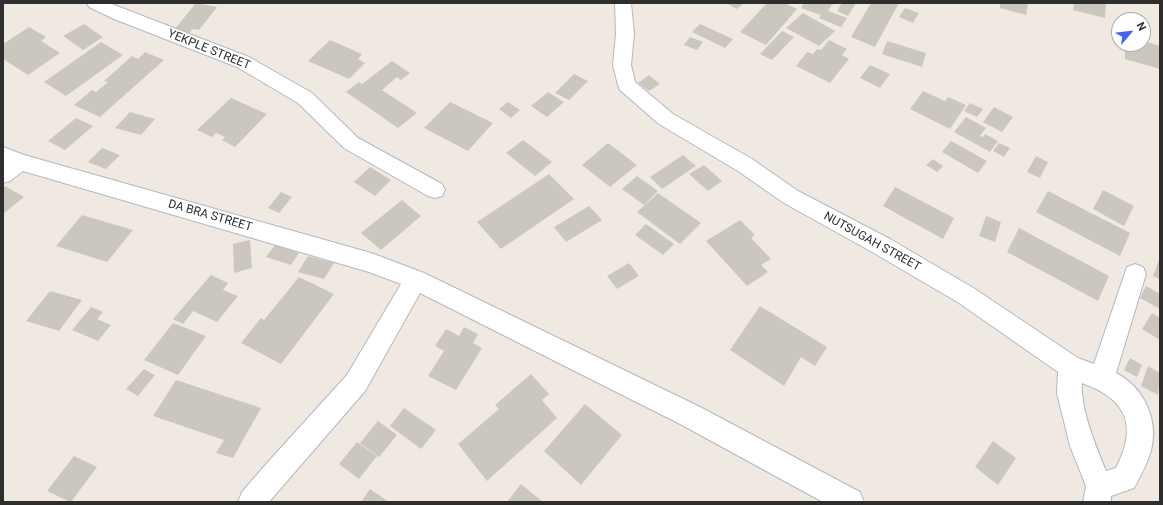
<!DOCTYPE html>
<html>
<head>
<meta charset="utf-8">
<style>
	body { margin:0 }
	#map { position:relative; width:1163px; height:505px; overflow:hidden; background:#efe9e1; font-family:Roboto,sans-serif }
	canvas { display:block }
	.frame { position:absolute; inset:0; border:4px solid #2e2e2e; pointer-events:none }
	.north { position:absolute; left:1111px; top:12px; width:40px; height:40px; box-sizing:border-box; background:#fff; border:1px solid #ababab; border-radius:50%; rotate:62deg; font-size:11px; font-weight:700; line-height:16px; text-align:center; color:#2e2e2e }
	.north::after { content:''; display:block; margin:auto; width:14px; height:18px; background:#4264fb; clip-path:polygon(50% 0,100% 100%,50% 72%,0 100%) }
</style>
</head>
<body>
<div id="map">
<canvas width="1163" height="505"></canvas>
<div class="frame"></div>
<div class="north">N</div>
</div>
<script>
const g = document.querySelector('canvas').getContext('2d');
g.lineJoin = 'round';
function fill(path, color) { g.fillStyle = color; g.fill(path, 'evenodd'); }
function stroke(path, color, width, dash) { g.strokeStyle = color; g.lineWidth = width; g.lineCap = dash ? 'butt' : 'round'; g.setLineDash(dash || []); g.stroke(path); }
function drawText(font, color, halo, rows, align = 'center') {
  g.font = font + ' Roboto,sans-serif'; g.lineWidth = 3; g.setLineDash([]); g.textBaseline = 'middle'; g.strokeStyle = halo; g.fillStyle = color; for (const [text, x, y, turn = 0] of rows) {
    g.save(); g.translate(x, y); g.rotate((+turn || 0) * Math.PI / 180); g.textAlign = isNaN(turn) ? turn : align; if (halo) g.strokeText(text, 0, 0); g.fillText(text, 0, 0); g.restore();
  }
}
fill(new Path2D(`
	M196,3l21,4 -18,23 -6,-1 -4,4 -15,-3z
	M726,3h18l-7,6z
	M767,3h17l13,6 -31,36 -26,-13z
	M804,3h29l-5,8 19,7 -6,9 -22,-9 2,-3 -20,-7z
	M842,3h14l-8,13 -11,-5z
	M871,3h28l-24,44 -24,-10z
	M1000,3h28l-2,12 -26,-7z
	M1074,3h32l-1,15 -32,-8z
	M905,8l14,5 -6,10 -14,-6z
	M803,13l32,18 -16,15 -33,-18z
	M84,24l19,13 -20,13 -20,-14z
	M700,24l33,15 -8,9 -33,-16z
	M29,27l17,10 -5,4 19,12 -32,22 -25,-16v-15z
	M782,31l12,6 -22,23 -12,-6z
	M1143,36l4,1v5l13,4v23l-35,-10v-15h18z
	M690,37l13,5 -6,8 -13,-5z
	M330,40l32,14 -4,5 7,4 -16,16 -41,-18z
	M829,40l18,9 -5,6 7,4 -19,24 -34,-17 11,-14 6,2 4,-5 4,1z
	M887,41l39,12 -4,14 -40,-13z
	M101,42l22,13 -57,41 -22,-14z
	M145,52l19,8 -64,57 -26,-12 18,-15 4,2 12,-10 -4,-1 28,-25 6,3z
	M392,61l18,12 -9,7 -4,-3 -15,13 35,23 -19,15 -52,-36 13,-10 3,2z
	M870,65l20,9 -10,14 -20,-10z
	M574,74l14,7 -19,19 -14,-7z
	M649,75l11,9 -11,7 -11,-8z
	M923,91l22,10 3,-4 18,8 -16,24 -40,-20z
	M548,92l16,10 -17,15 -16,-11z
	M231,98l36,16 -32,33 -13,-7 3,-3 -9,-4 -4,4 -15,-7z
	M450,102l43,21 -25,28 -44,-23z
	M508,102l12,8 -9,8 -12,-9z
	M970,103l13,6 -6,8 -13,-6z
	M994,107l19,10 -11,15 -19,-10z
	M130,112l25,7 -14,16 -26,-7z
	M966,117l20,11 -6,8 3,1 2,-3 13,7 -8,11 -36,-20z
	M76,118l17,8 -28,24 -17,-9z
	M523,140l29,22 -17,14 -29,-23z
	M951,141l36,20 -9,12 -36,-21z
	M608,143l29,22 -27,22 -28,-22z
	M999,143l11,5 -6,9 -11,-6z
	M102,148l18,7 -14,14 -18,-7z
	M683,155l13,11 -34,23 -12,-12z
	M1036,156l12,6 -8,16 -13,-6z
	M933,159l10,7 -6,6 -11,-7z
	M704,165l18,16 -14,10 -19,-17z
	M370,167l21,13 -16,16 -21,-14z
	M549,174l25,25 -73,50 -24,-27z
	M637,176l21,15 -14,14 -22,-16z
	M5,186l19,11 -21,17v-26z
	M895,187l59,31 -11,21 -60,-33z
	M1103,190l31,16 -10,20 -31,-17z
	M1048,191l82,42 -10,23 -84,-44z
	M281,192l11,5 -13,16 -11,-5z
	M658,193l43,30 -21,21 -43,-32z
	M402,200l19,16 -40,34 -20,-17z
	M589,206l13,14 -36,22 -12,-15z
	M82,215l51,15 -26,32 -51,-16z
	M986,216l15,6 -6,20 -16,-6z
	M740,220l15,15 -4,3 20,21 -10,6 7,7 -21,14 -41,-45z
	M646,224l28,20 -11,11 -28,-20z
	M1019,228l90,48 -11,25 -91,-49z
	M250,240l2,28 -18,5 -1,-29z
	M275,245l24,8 -8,12 -25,-8z
	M308,256l26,7 -10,16 -26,-7z
	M1160,257v22l-7,-3z
	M629,263l10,13 -22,13 -10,-13z
	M211,275l17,8 -5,7 15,6 -21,26 -24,-11 -10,13 -10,-5z
	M299,277l35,17 -53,70 -40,-21 20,-25 3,2z
	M1146,286l14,8v15l-20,-11z
	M50,291l32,9 -23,31 -33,-10z
	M760,306l67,41 -12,19 -14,-9 -17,29 -54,-36z
	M91,307l12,5 -6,7 14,6 -13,16 -26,-11z
	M1152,313l8,5v22l-18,-11z
	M173,323l33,13 -28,39 -34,-15z
	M464,327l14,7 -5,9 9,5 -26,42 -28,-14 16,-25 -9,-5 11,-17 13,7z
	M1130,358l12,7 -5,12 -13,-7z
	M1148,366l12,7 -2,22 -17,-9z
	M144,369l11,6 -17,21 -12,-7z
	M531,374l18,20 -7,6 15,18 -70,63 -29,-37 41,-35 -4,-4z
	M176,380l85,28 -28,50 -17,-5 8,-13 -71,-24z
	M585,404l37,31 -41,50 -37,-34z
	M404,408l32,22 -15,19 -31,-23z
	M378,421l19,14 -18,22 -19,-14z
	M993,441l23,17 -18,27 -23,-18z
	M357,442l20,14 -18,23 -20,-15z
	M74,456l23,11 -26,35h-1l-23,-11z
	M521,484l22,18h-36z
	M370,489l19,13h-28z`), '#cbc7bf');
const street = new Path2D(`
	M87,3h22l140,54 63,36 46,45 84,46 3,6 -3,6 -7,2 -7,-2 -84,-48 -46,-45 -61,-36 -123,-48 -25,-12z
	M615,3h16l3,31 -3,31 4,17 38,32 79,45 46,32 92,48 85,50 103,69 16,6 33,-97 8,-3 8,3 3,7 -30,99c29,15 44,49 34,81 -4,12 -10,23 -16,34l-23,8v6h-28l3,-16 -16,-40 -13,-53 1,-21 -99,-69 -85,-50 -90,-50 -46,-32 -79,-47 -39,-34 -2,-5 -5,-20 3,-31zM1082,383c45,16 56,43 34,85l-10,3c-10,-24 -26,-63 -24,-88z
	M3,147l21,8 347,98 53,20 276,134 160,85 4,10h-41l-141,-77 -262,-132 -55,98 -96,111h-31l4,-10 26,-30 79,-87 54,-91 -32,-12 -346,-101 -13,10 -7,2z`);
stroke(street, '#b4b7c1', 2);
fill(street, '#fff');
drawText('12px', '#2e2e2e', '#fff', [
	["YEKPLE STREET",209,50,22],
	["DA BRA STREET",210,216,16],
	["NUTSUGAH STREET",872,242,29]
]);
</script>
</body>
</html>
